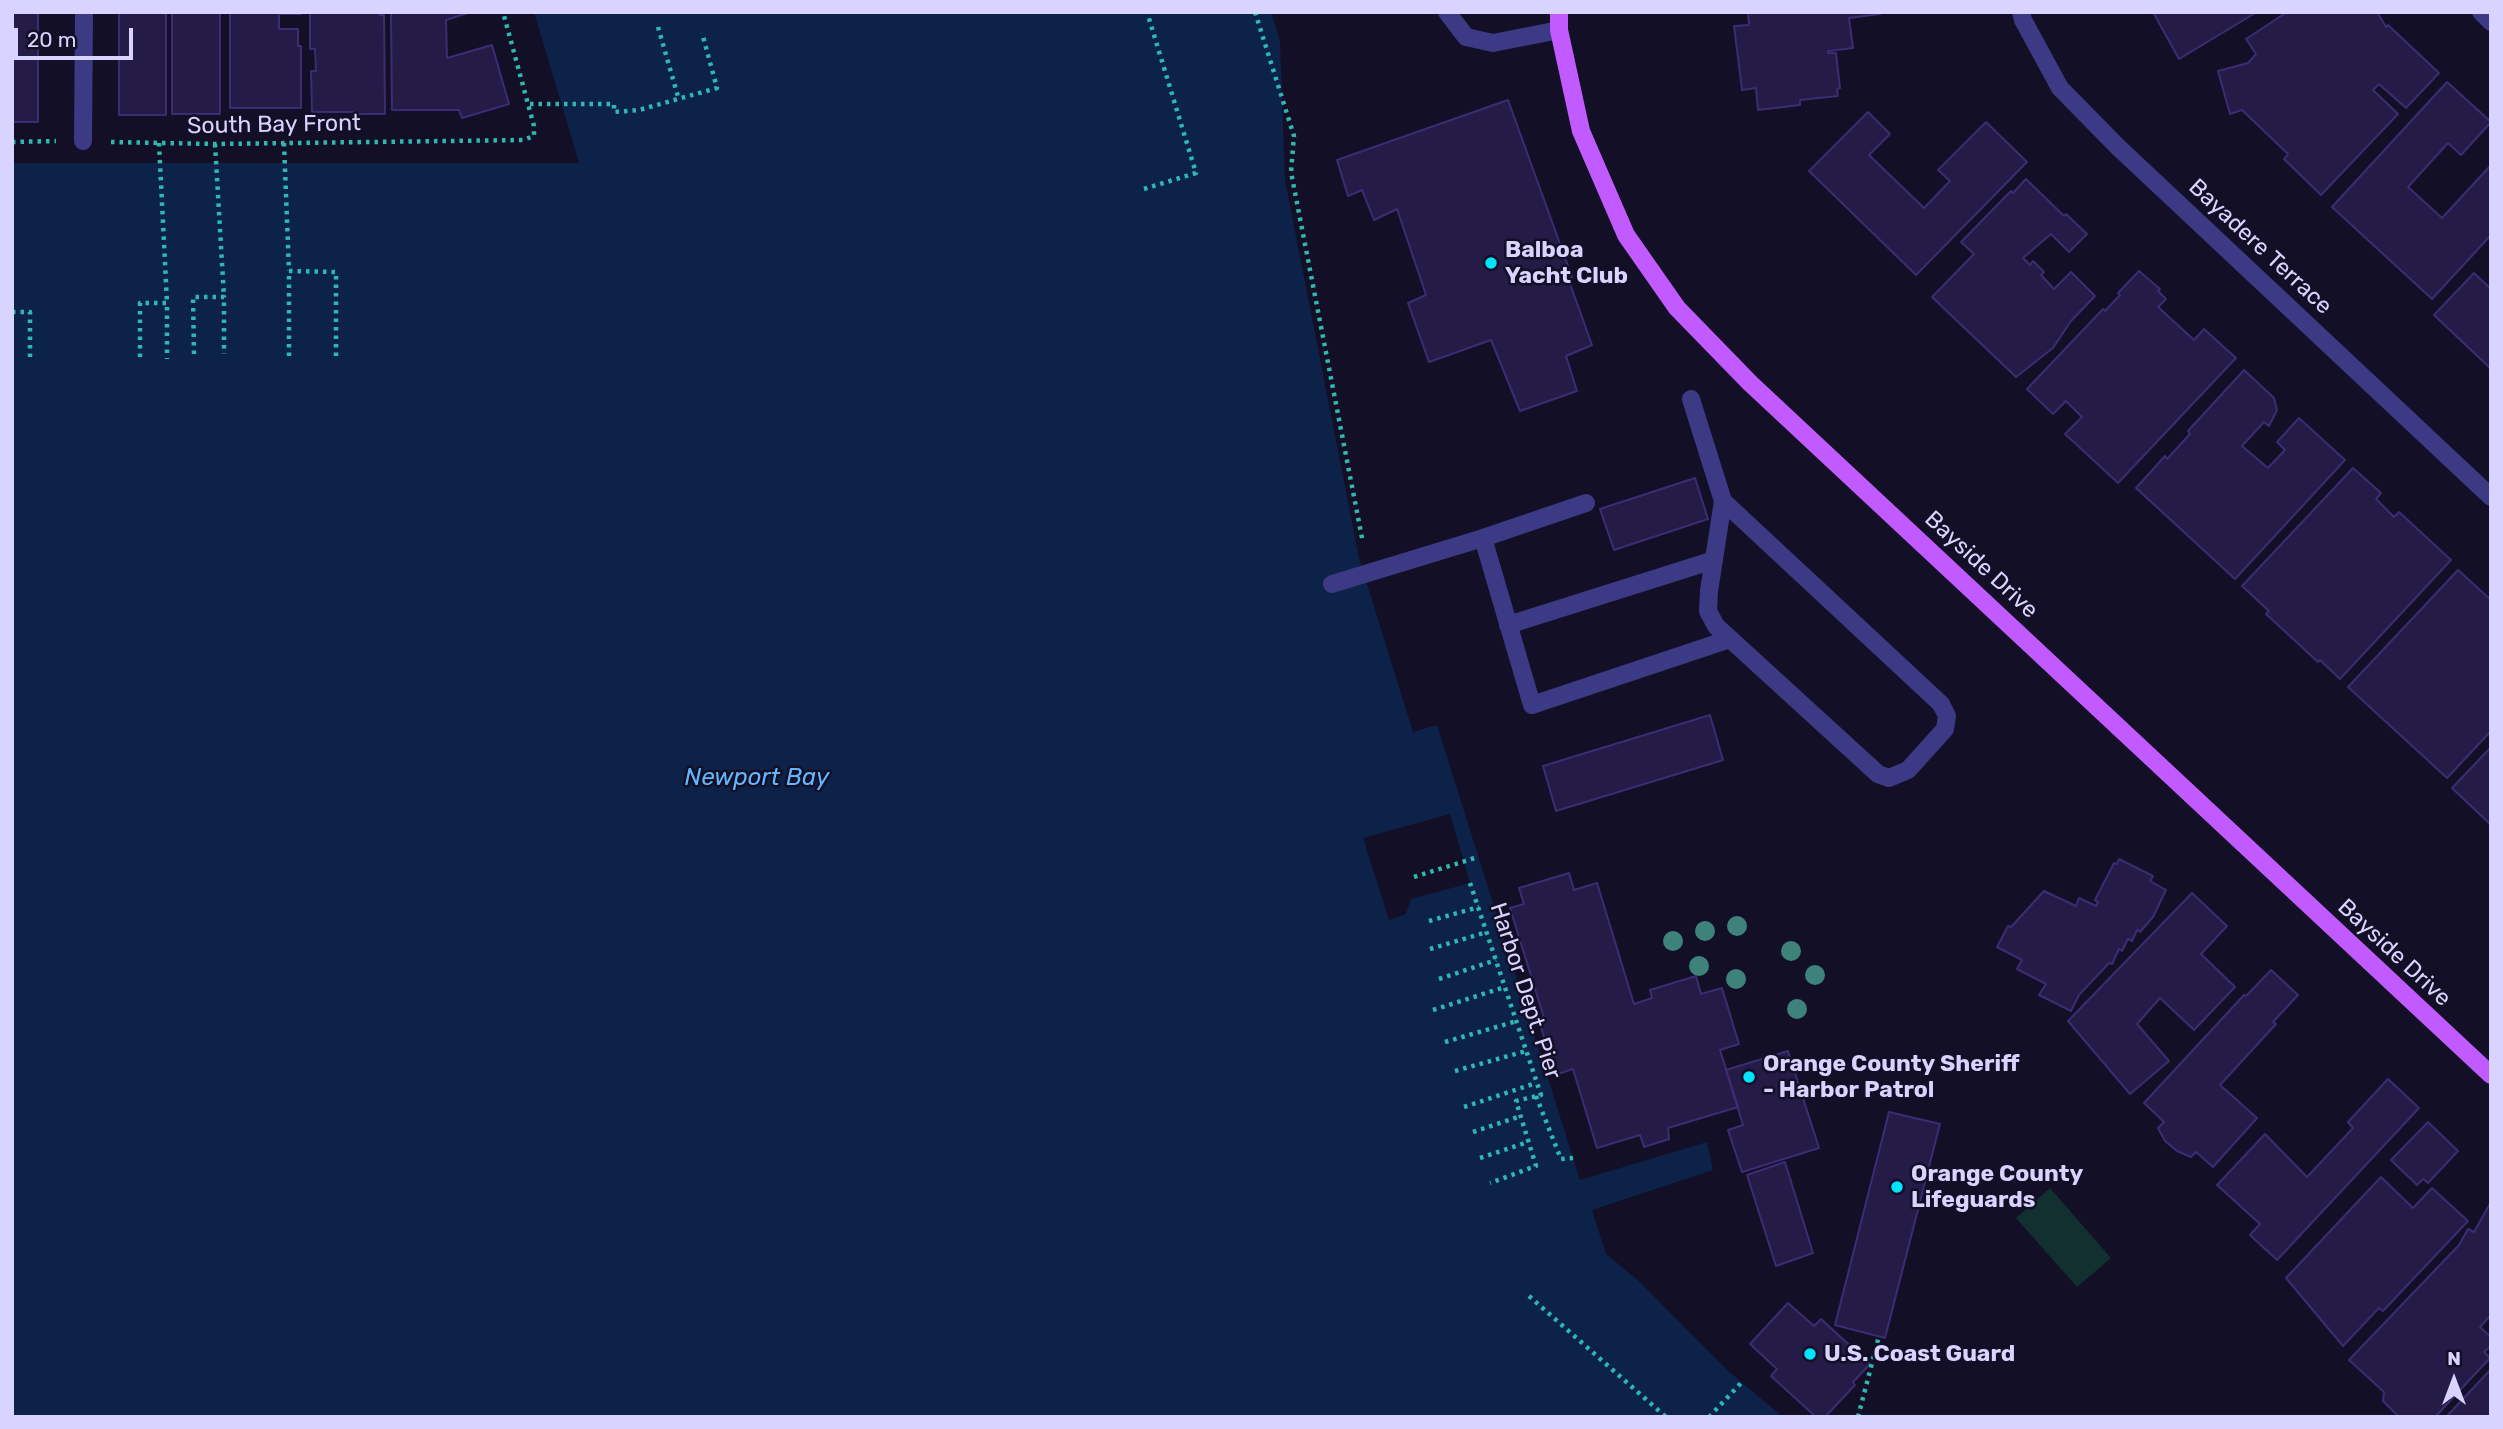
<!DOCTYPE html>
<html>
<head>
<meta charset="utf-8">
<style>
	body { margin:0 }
	#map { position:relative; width:2503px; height:1429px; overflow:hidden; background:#130f26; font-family:Rubik,sans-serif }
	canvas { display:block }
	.frame { position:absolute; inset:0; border:14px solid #d9d4ff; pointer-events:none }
	.north { position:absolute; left:2419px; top:1345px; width:70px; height:70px; -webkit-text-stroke:5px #130f26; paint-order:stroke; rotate:0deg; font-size:19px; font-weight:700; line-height:28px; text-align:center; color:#d9d4ff }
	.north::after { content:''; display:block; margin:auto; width:24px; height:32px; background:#d9d4ff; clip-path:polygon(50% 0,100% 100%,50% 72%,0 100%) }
	.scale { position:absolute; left:14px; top:28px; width:119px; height:32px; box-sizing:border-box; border:4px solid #d9d4ff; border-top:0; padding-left:9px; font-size:21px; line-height:24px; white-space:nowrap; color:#d9d4ff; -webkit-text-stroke:5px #130f26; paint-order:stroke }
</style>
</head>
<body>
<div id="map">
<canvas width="2503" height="1429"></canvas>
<div class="frame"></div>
<div class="north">N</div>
<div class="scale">20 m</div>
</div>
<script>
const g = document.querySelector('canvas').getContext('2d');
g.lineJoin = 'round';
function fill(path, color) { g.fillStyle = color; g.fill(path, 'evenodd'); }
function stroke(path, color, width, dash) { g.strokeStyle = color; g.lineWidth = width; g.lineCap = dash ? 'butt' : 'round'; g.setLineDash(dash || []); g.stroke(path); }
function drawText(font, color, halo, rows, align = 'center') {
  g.font = font + ' Rubik,sans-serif'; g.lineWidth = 5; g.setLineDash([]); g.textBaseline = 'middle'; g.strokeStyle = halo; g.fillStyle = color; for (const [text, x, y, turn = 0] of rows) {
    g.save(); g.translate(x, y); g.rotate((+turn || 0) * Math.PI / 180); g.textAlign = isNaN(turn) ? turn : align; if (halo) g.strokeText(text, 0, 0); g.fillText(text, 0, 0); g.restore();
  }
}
fill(new Path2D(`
	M2050,1188l61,70 -34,29 -61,-69z`), '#12302f');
fill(new Path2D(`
	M534,12h737l9,29 5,139 74,378 54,174 24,-7 143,455 127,-38 6,28 -121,40 14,44 33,27 88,89 56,47h-1771v-1254h567z`), '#0c2248');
fill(new Path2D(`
	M1450,814l20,69 -59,16 -5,15 -17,6 -26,-82z`), '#130f26');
const building = new Path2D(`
	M12,12h26v110h-26z
	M119,12h47v103h-47z
	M172,12h48v102h-48z
	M230,12h71v2h-22v15h19v17h3v62h-71z
	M310,12h70v3h4l1,99h-30v-2h-43l-1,-41h5l-1,-22h-5z
	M391,12h80l-25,8 1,38 45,-13 17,59 -47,14 -3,-8h-67z
	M1748,12h132v2l-31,4 4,30 -25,3v2h8l4,35 -3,1 1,7 -38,4v5l-42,5 -2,-22 -14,2 -8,-64 15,-1z
	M2153,12h104l-78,47z
	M2287,12h90l9,15 2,-2 51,48 -33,35 -27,-24 -6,6 25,24 -77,81 -37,-36 4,-5 -46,-44 -12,4 -12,-43 30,-8 8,-9 -10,-15z
	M2447,82l44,40 -30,33 -13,-12 -40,44 34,31 49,-53v70l-59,64 -100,-92z
	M1508,100l64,177 -3,4 23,64 -26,11 11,35 -57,20 -29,-71 -62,22 -21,-59 18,-8 -29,-86 -23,11 -12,-30 -14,6 -11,-36z
	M1868,112l22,22 -21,21 55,53 26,-27 -12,-11 48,-48 41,40 -111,113 -107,-104z
	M2026,179l38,37 2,-2 21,20 -18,18 -18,-18 -28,24 7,7 3,-4 11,11 -3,3 13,14 17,-17 24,24 -24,25 -18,27 -37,29 -84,-80 42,-43 -13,-12 50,-51 2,2z
	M2139,271l21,18 -2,2 8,8 -8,8 36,33 10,-11 32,29 -118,125 -53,-49 17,-17 -16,-16 -13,13 -26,-25 76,-80 2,2 15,-16 -2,-2z
	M2474,273l17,16v80l-57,-54z
	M2244,370l30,28 3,12 -8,16 -5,-4 -22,24 26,22 17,-18 -8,-8 22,-24 46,42 -110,119 -99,-91 29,-32 2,3 23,-25 -2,-3z
	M2353,468l28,25 -5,6 18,18 5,-5 52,48 -111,119 -20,-19 -2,2 -52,-48 3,-3 -27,-25z
	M1695,478l13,41 -94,31 -14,-41z
	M2458,570l33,30v131l-44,47 -99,-91z
	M1710,715l13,45 -167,51 -13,-45z
	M2491,747v78l-39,-37z
	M2119,859l34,17 -3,5 16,9 -13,27 -13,15 -3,-2 -5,11 -4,-2 -6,12 -3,-2 -7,15 -3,-1 -30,32 -8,16 -32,-16 7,-11 -29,-15 5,-9 -25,-13 11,-21 3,1 33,-36 32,15 3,-8 17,8 2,-4 -3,-2 19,-37 3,1z
	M1569,873l5,17 23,-7 37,121 18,-6 -2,-8 46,-14 5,18 21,-6 17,56 -19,6 18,57 -70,21 1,11 -25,8 -4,-12 -43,13 -24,-79 -18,6 -16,-55 5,-2 -34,-110 14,-4 -5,-16z
	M2192,893l35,33 -26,28 34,33 -41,43 -34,-32 -23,26 32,37 -39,33 -62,-73z
	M2271,970l27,25 -25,27 3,2 -56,61 37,33 -44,49 -17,-15 -5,5 -14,-6 -12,-10 -7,-13 6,-6 -20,-19 100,-108 2,1z
	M1788,1051l31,97 -77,24 -14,-42 15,-5 -17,-55z
	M2388,1079l31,29 -142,152 -27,-25 10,-11 -43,-39 48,-51 42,43 46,-49 -5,-6z
	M1889,1112l51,12 -55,214 -50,-13z
	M2428,1122l30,29 -30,32 -5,-4 -6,6 -26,-25z
	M1785,1162l28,91 -37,13 -29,-91z
	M2381,1177l32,31 19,-20 36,33 -85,90 -4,-3 -36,38 -57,-68z
	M2491,1202v113l-11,12 11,10v9l-7,6 6,6 -55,59h-36l-16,-16 1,-9 -35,-32 110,-115 9,-16 6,3z
	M1788,1303l26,23 7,-7 49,45 -17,18 2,3 -30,32h-9l-45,-41 6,-7 -27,-25z
	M2491,1369v48h-45z`);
fill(building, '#241b47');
stroke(building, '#3b2d73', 2);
stroke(new Path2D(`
	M1255,12l39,124 -3,36 72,371
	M658,27l21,73
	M530,104h84v8l25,-2 78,-22 -15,-55
	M12,142l44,-1
	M111,142l104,2 308,-4 11,-4v-10l-31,-114
	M159,143l8,160
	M284,143l5,128
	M215,144l9,153
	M1144,189l52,-16 -49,-161
	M12,312h18v46
	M194,354l-1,-57h31v57
	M289,356v-85l47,1v84
	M140,357v-54h27v56
	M1414,877l64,-20
	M1470,883l71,212 -25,6 20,65 -46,17
	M1429,921l50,-14
	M1430,949l57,-17
	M1439,979l57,-19
	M1433,1010l72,-23
	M1445,1042l72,-21
	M1455,1071l71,-20
	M1536,1096l25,63 12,-1
	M1464,1107l72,-24
	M1473,1132l48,-16
	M1480,1158l48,-16
	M1529,1296l137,121
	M1709,1417l33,-35
	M1858,1417l21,-81`), '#2fb8b0', 4.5, [3.5, 5]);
stroke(new Path2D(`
	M1447,12l19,25 27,6 66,-13
	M2021,12l2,8 37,68 58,59 373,350
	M2481,12l10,10
	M83,141l1,-129
	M1691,399l32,102 -14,90 -1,20 8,15 162,148 11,4 19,-8 37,-41 2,-13 -6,-12 -218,-203
	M1483,538l49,167 198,-66
	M1332,584l151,-46 103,-35
	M1508,625l206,-65`), '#3d3a85', 18);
stroke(new Path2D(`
	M1559,12v18l22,101 45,104 51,73 73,75 741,692`), '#c25bff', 18);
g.fillStyle = '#3d827b';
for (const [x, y] of [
	[1737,926],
	[1705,931],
	[1673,941],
	[1791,951],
	[1699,966],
	[1815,975],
	[1736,979],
	[1797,1009]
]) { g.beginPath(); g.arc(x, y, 10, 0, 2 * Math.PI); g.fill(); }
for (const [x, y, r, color] of [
	[1491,263,7,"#00e5ff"],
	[1749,1077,7,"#00e5ff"],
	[1897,1187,7,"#00e5ff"],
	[1810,1354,7,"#00e5ff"]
]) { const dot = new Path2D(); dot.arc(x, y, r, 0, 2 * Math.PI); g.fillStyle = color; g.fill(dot); stroke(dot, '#130f26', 2.5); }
drawText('23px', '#d9d4ff', '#130f26', [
	["South Bay Front",274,125,-1],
	["Bayadere Terrace",2260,247,43],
	["Bayside Drive",1981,565,43],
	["Bayside Drive",2394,953,43],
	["Harbor Dept. Pier",1525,991,72]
]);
drawText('bold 23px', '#d9d4ff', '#130f26', [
	["Balboa",1505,250],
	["Yacht Club",1505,276],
	["Orange County Sheriff",1763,1064],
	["- Harbor Patrol",1763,1090],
	["Orange County",1911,1174],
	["Lifeguards",1911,1200],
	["U.S. Coast Guard",1824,1354]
], 'left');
drawText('italic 24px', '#62b6ff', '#130f26', [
	["Newport Bay",757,778]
]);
</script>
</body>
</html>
